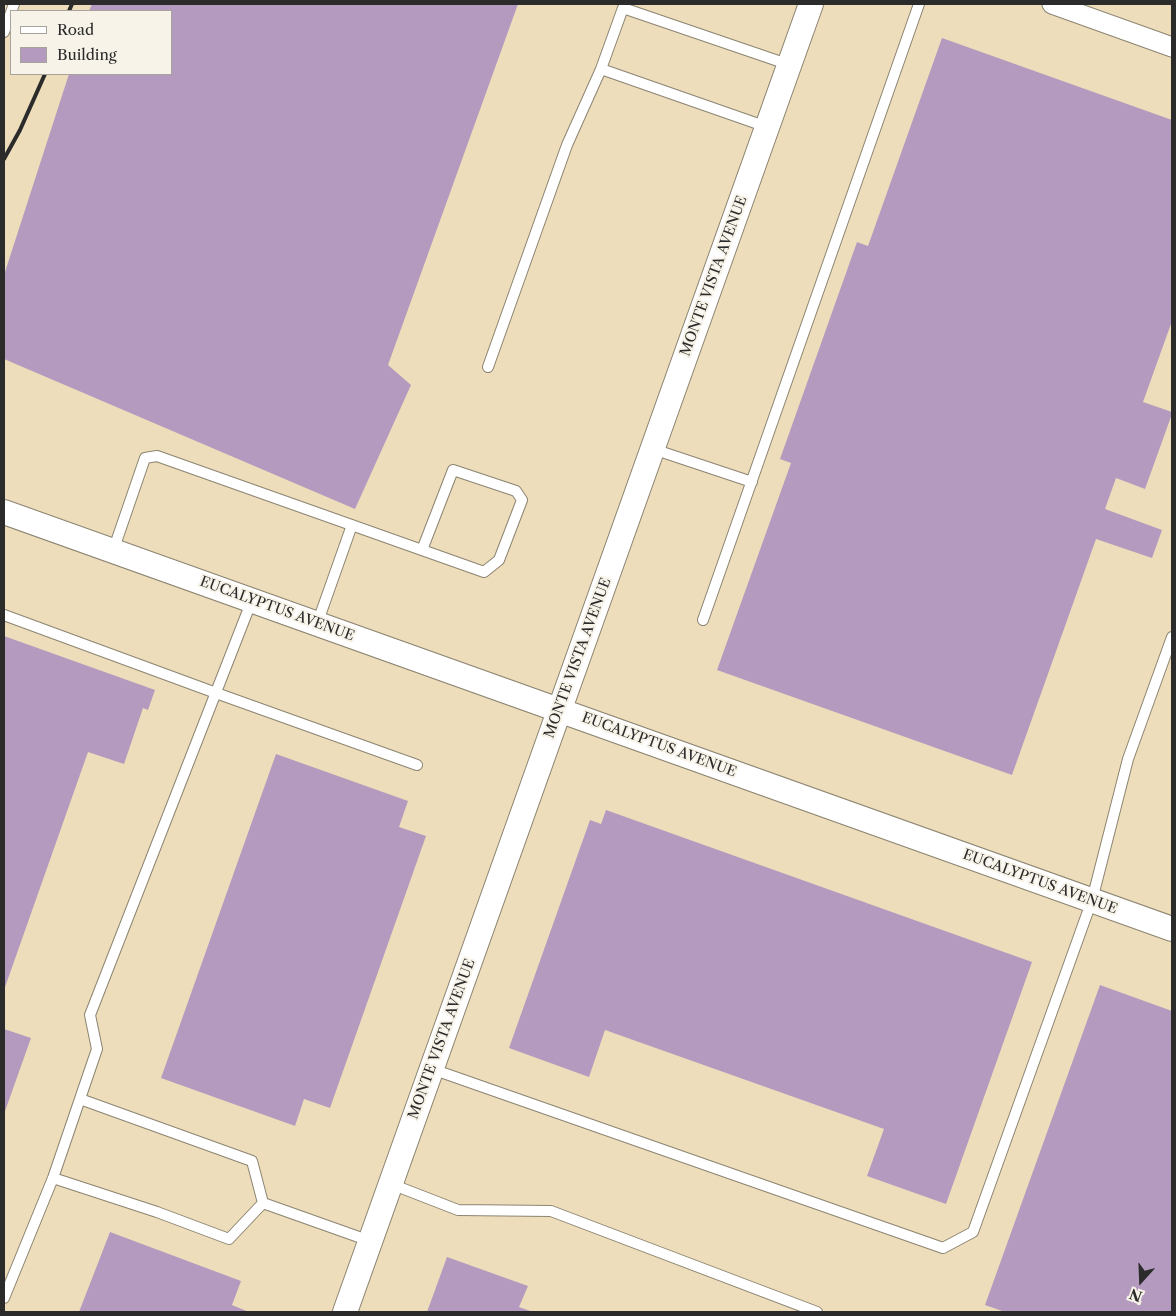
<!DOCTYPE html>
<html>
<head>
<meta charset="utf-8">
<style>
	body { margin:0 }
	#map { position:relative; width:1176px; height:1316px; overflow:hidden; background:#edddba; font-family:"Libre Caslon Text",serif }
	canvas { display:block }
	.frame { position:absolute; inset:0; border:5px solid #2b2b2b; pointer-events:none }
	.legend { position:absolute; left:10px; top:10px; width:162px; height:65px; box-sizing:border-box; background:#f7f3e8; border:1px solid #a5a39c; margin:0; padding:6px 9px; list-style:none; font-size:15px; color:#2b2b2b }
	.legend li { display:flex; align-items:center; gap:10px; height:25px }
	.legend b { width:25px; border:1px solid #a5a39c }
	.north { position:absolute; left:1116px; top:1256px; width:50px; height:50px; -webkit-text-stroke:4px #f7f3e8; paint-order:stroke; rotate:200deg; font-size:14px; font-weight:700; line-height:20px; text-align:center; color:#2b2b2b }
	.north::after { content:''; display:block; margin:auto; width:18px; height:22px; background:#2b2b2b; clip-path:polygon(50% 0,100% 100%,50% 72%,0 100%) }
</style>
</head>
<body>
<div id="map">
<canvas width="1176" height="1316"></canvas>
<div class="frame"></div>
<ul class="legend">
<li><b style="height:6px;background:#fff"></b>Road</li>
<li><b style="height:14px;background:#b59abf"></b>Building</li>
</ul>
<div class="north">N</div>
</div>
<script>
const g = document.querySelector('canvas').getContext('2d');
g.lineJoin = 'round';
function fill(path, color) { g.fillStyle = color; g.fill(path, 'evenodd'); }
function stroke(path, color, width, dash) { g.strokeStyle = color; g.lineWidth = width; g.lineCap = dash ? 'butt' : 'round'; g.setLineDash(dash || []); g.stroke(path); }
function drawText(font, color, halo, rows, align = 'center') {
  g.font = font + ' "Libre Caslon Text",serif'; g.lineWidth = 4; g.setLineDash([]); g.textBaseline = 'middle'; g.strokeStyle = halo; g.fillStyle = color; for (const [text, x, y, turn = 0] of rows) {
    g.save(); g.translate(x, y); g.rotate((+turn || 0) * Math.PI / 180); g.textAlign = isNaN(turn) ? turn : align; if (halo) g.strokeText(text, 0, 0); g.fillText(text, 0, 0); g.restore();
  }
}
fill(new Path2D(`
	M92,4h426l-130,361 23,20 -56,124 -351,-150v-84l65,-201h102v-63h-82z
	M942,38l230,82v201l-29,81 29,10v2l-27,75 -29,-11 -11,31 57,21 -10,28 -56,-19 -84,236 -295,-105 74,-207 -11,-4 77,-217 11,4z
	M4,636l151,54 -7,20 -5,-2 -19,56 -36,-12 -84,238z
	M276,754l132,47 -9,26 27,9 -96,272 -26,-9 -9,27 -134,-48z
	M606,810l426,152 -86,242 -79,-28 17,-47 -279,-99 -16,47 -80,-29 81,-228 11,4z
	M1100,985l72,26v301h-167l-20,-7z
	M4,1029l27,9 -27,76z
	M110,1232l131,49 -9,24 17,7h-170z
	M447,1257l81,29 -9,21 14,5h-106z`), '#b59abf');
const service = new Path2D(`
	M4,32l10,-28
	M767,127l-166,-58 22,-61 167,57
	M488,367l79,-222 34,-76
	M653,449l99,33
	M113,551l32,-93 12,-2 327,116 15,-12 23,-60 -6,-9 -63,-21 -31,80
	M4,615l212,78 201,72
	M703,620l216,-616
	M317,624l35,-99
	M432,1069l511,179 30,-16 119,-332 36,-141 44,-122
	M80,1099l172,62 11,42
	M53,1178l104,34 72,27 34,-36 107,38
	M391,1184l67,26 93,1 266,101
	M4,1298l49,-120 44,-129 -7,-34 162,-415`);
const minor = new Path2D(`
	M1052,4l120,43`);
const tertiary = new Path2D(`
	M4,512l1168,417
	M345,1312l466,-1308`);
stroke(service, '#8c8472', 12);
stroke(minor, '#8c8472', 21);
stroke(tertiary, '#8c8472', 26);
stroke(service, '#fff', 10);
stroke(minor, '#fff', 19);
stroke(tertiary, '#fff', 24);
stroke(new Path2D(`
	M69,11l3,-7
	M4,159l16,-29 25,-56`), '#2b2b2b', 4);
drawText('14px', '#2b2b2b', '#f7f3e8', [
	["MONTE VISTA AVENUE",714,276,-70],
	["EUCALYPTUS AVENUE",277,609,20],
	["MONTE VISTA AVENUE",578,658,-70],
	["EUCALYPTUS AVENUE",659,745,20],
	["EUCALYPTUS AVENUE",1040,882,20],
	["MONTE VISTA AVENUE",442,1039,-70]
]);
</script>
</body>
</html>
